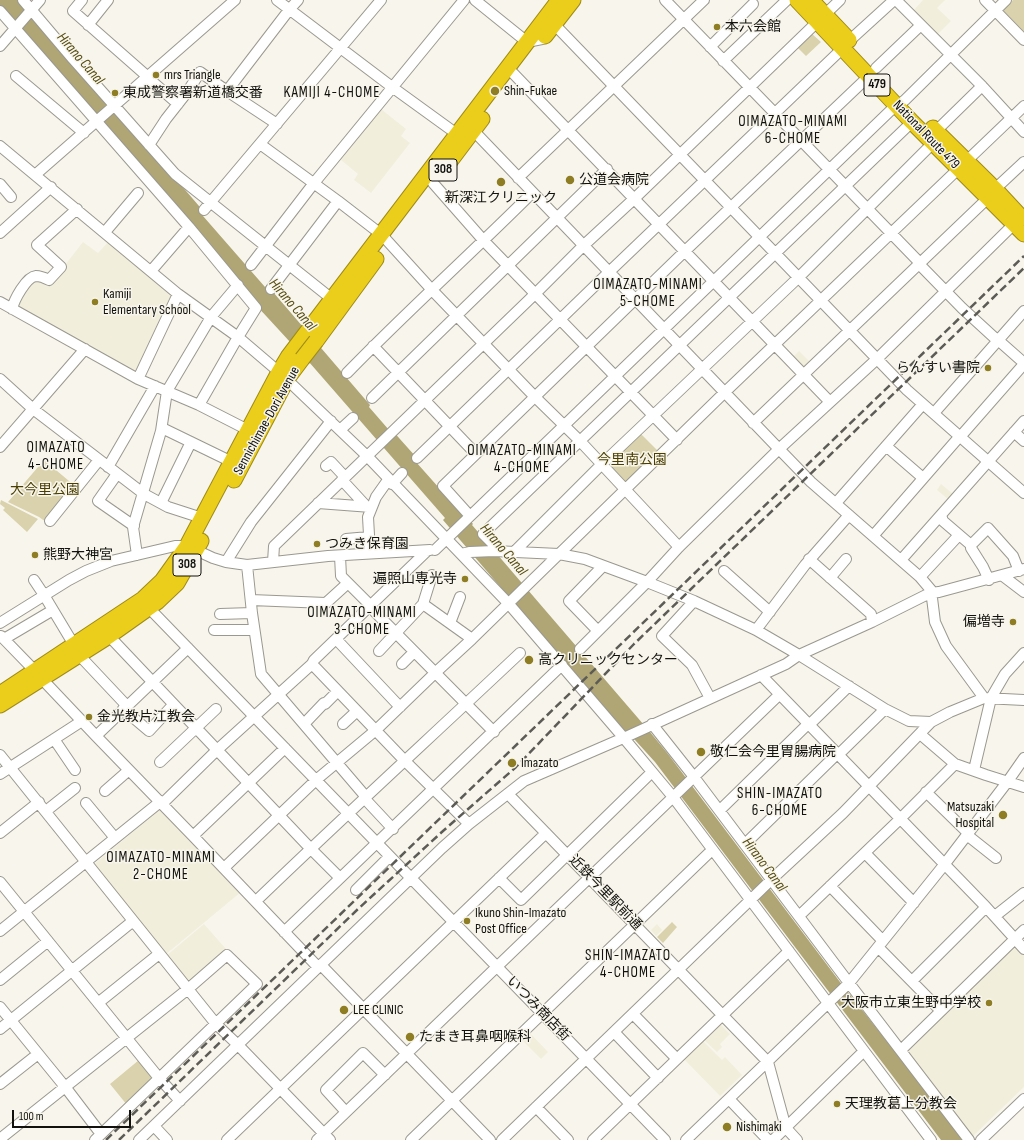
<!DOCTYPE html>
<html>
<head>
<meta charset="utf-8">
<style>
	body { margin:0 }
	#map { position:relative; width:1024px; height:1140px; overflow:hidden; background:#f8f6ec; font-family:"Sofia Sans Condensed",sans-serif }
	canvas { display:block }
	.scale { position:absolute; left:12px; top:1110px; width:119px; height:18px; box-sizing:border-box; border:2px solid #12110d; border-top:0; padding-left:5px; font-size:12px; line-height:14px; white-space:nowrap; color:#12110d; -webkit-text-stroke:3px #f8f6ec; paint-order:stroke }
</style>
</head>
<body>
<div id="map">
<canvas width="1024" height="1140"></canvas>
<div class="scale">100 m</div>
</div>
<script>
const g = document.querySelector('canvas').getContext('2d');
g.lineJoin = 'round';
function fill(path, color) { g.fillStyle = color; g.fill(path, 'evenodd'); }
function stroke(path, color, width, dash) { g.strokeStyle = color; g.lineWidth = width; g.lineCap = dash ? 'butt' : 'round'; g.setLineDash(dash || []); g.stroke(path); }
function drawText(font, color, halo, rows, align = 'center') {
  g.font = font + ' "Sofia Sans Condensed","Noto Sans JP",sans-serif'; g.lineWidth = 3; g.setLineDash([]); g.textBaseline = 'middle'; g.strokeStyle = halo; g.fillStyle = color; for (const [text, x, y, turn = 0] of rows) {
    g.save(); g.translate(x, y); g.rotate((+turn || 0) * Math.PI / 180); g.textAlign = isNaN(turn) ? turn : align; if (halo) g.strokeText(text, 0, 0); g.fillText(text, 0, 0); g.restore();
  }
}
fill(new Path2D(`
	M923,0h22l-8,8 14,13 -14,14 -24,-24z
	M381,109l25,20 -5,7 9,7 -39,50 -17,-13 4,-6 -17,-14z
	M110,240l65,54 -35,77 -6,2 -121,-64 17,-29 6,-3 14,7 33,-42 15,11z
	M799,351l11,11 -8,8 -11,-11z
	M941,484l12,10 -4,6 -12,-10z
	M162,808l79,84 -76,63 -72,-90z
	M204,924l22,25 -36,31 -5,-2 -19,-22z
	M657,924l5,6 -6,6 -5,-6z
	M1015,945l9,9v133l-52,50 -67,-86z
	M720,1024l10,10 -10,10 2,3 -5,5 -13,-12z
	M530,1033l18,19 -7,7 -19,-19z
	M702,1040l20,20 3,-3 17,18 -22,21 -37,-38z`), '#f1eedc');
fill(new Path2D(`
	M1013,0h11v35l-20,-21v-6z
	M811,33l10,9 -15,14 -9,-9z
	M640,433l20,20 -35,30 -18,-19z
	M44,460l31,26 -29,36 -7,-5 -31,-15z
	M1,500l37,19 -11,13 -24,-22 2,-2 -5,-4z
	M672,922l5,5 -14,16 -6,-6z
	M139,1060l13,16 -1,4 -24,25 -17,-21z`), '#d9d2ad');
fill(new Path2D(`
	M0,0h22l183,213 -2,3 62,71 2,-2 103,120 -1,2 20,23 2,-1 25,28v5l24,27 1,-2 32,37 -1,1 178,207 18,22 172,228 125,158h-24l-286,-378 -20,-22 -13,-11 -179,-209 2,-2 -136,-156c-21,-21 -39,-43 -60,-64l-249,-290z`), '#afa575');
const minor = new Path2D(`
	M23,0l50,59 102,115 157,125
	M82,0l-9,11 75,66
	M277,0l115,87 69,50
	M475,0l52,42 15,-3
	M665,0l255,263
	M896,0l86,86 42,46
	M985,0l39,40
	M0,11l189,216 67,81 -18,29 -39,68
	M549,24h5l353,366 117,103
	M88,25l20,-25
	M849,41l45,-41
	M0,46l40,-46
	M710,47l43,-43
	M723,61l64,-61
	M508,68l322,334
	M876,68l45,-43
	M16,76l68,57
	M147,77l31,27
	M227,91l50,33
	M469,126l310,323 32,33 109,95 11,13 4,32 11,24 38,52
	M936,131l46,-45
	M260,144l78,57 44,34 50,55 103,107 45,44 99,106
	M149,145l17,-26 22,-28 12,-19 27,19 62,-81 9,-10
	M0,146l178,148 60,43 41,35 88,84 141,147 115,134 50,60 258,343
	M35,175l200,-175
	M518,178l186,-178
	M433,183l51,58 193,199
	M0,184l11,13
	M995,189l29,-27
	M204,210l177,-210
	M105,232l33,-39
	M0,233l51,-46
	M919,264l43,44 36,33
	M251,265l63,-82 150,-183
	M151,271l38,-44
	M271,289l67,-88
	M0,302l138,77 61,26 49,25
	M12,309c2,-9 14,-32 24,-33 4,0 9,2 13,4l12,-13 -24,-22 40,-36
	M998,340l26,23
	M373,346l103,108
	M347,373c60,-62 124,-119 185,-180
	M0,379l33,30 111,85 24,13 34,11
	M138,379l40,-85
	M372,398l235,-229
	M934,413l90,-102
	M753,423l235,-225
	M162,428l70,34
	M340,430l13,-12
	M1014,432l10,9
	M960,437l64,-73
	M886,446l37,32
	M0,447l85,-98
	M417,458l191,-185 235,-225
	M326,466l5,-4 14,15
	M108,467l47,-81
	M117,474l-19,27 36,25
	M342,480l24,26
	M392,484l10,-11
	M161,503l30,-61
	M318,503l53,4
	M836,503l87,-99
	M941,515l2,6 28,24 17,-17 25,28 6,15
	M470,516l-27,-30 242,-235 184,-175
	M50,521l49,-61
	M873,536l87,-100
	M346,539l23,-2
	M971,545v3l12,19 6,13
	M435,550l455,-439 15,-11 101,-100
	M500,551l-17,-17 429,-412
	M515,551l86,-86 198,-188 134,-134
	M370,553l-2,-36 8,-20 12,-17
	M461,554l9,-2 24,-1 65,3 26,5 62,23 47,19 62,29 43,25 86,54 24,12 22,1
	M137,555l-4,-28 28,-96 6,-40 44,-74 27,-32
	M340,556l1,20 30,30 4,6 119,120
	M809,559l62,55 1,8
	M901,560l123,-139
	M226,562l25,-40 80,-101
	M273,562l1,-16 261,-252 48,-48 52,-48 205,-198
	M247,565l5,48 9,61 105,123
	M724,571l46,41
	M1003,576l21,16
	M920,577l39,-42
	M830,578l16,-19
	M34,580l10,15
	M44,595l30,50
	M251,600l75,3 22,-20
	M694,601l-32,35 30,29 18,33
	M423,604l49,35
	M149,608l516,532
	M220,614l32,-1
	M0,623l69,-43 17,-9 25,-10 64,-15h12l26,12 13,4 21,3 81,-9 102,-6
	M450,623l10,-26
	M214,630h40
	M756,630l49,-65 44,-50
	M598,631l-29,-30 34,-35
	M1,636l34,35
	M109,636l201,212 30,30
	M4,639l49,-29
	M336,639l64,68
	M580,649l67,-67 32,-35 100,-98 98,-90 137,-135
	M379,651l44,-47 9,-29
	M79,655l48,51
	M312,664l93,97 64,63
	M402,664l12,-12
	M761,675l225,232 38,42
	M42,679l54,57 97,100 123,129h5l169,175
	M123,709l26,22 24,-26
	M304,724l20,-21 1,1 13,-13
	M343,724l14,-13
	M652,724l42,53 155,206 120,157
	M809,725l40,-39
	M920,734l35,30 31,11 38,12
	M96,736l92,-88
	M54,739l21,31
	M0,755l216,269 22,21 92,95
	M838,755l47,-46
	M160,762l56,-53
	M974,770l17,-72 14,-24 19,-21
	M0,774l82,-53
	M105,791l24,-21
	M926,792l42,41
	M508,794l260,268 18,66 11,12
	M365,799l28,30
	M86,803l29,35
	M720,810l88,-86
	M46,811l29,-23
	M0,833l39,-31
	M967,835l29,23
	M193,836l92,-88
	M745,844l92,-90
	M865,853l49,50
	M224,868l92,-88 60,-50 59,-57 37,-34 252,-246 300,-287
	M499,878l22,22 131,-128
	M0,882l159,196 21,23
	M830,886l53,55
	M356,890l33,-33
	M256,901c87,-84 176,-165 264,-248
	M799,916l101,-97 55,-55
	M995,916l29,-23
	M0,931l160,-129 5,-1 52,-51 95,-86 2,-4 113,-109
	M284,932l278,-267
	M878,947l63,64
	M0,980l48,-39
	M912,981l74,-74
	M98,1003l61,-49
	M0,1007l66,81 35,46
	M633,1014l44,45
	M0,1029l133,-108
	M614,1032l44,46
	M901,1050l123,-120
	M0,1084l38,-30
	M729,1099l39,41
	M536,1107l32,33
	M346,1112l-20,-22 37,-37 22,22
	M154,1126l13,14
	M0,1139l188,-150 39,-34 30,29 -162,156
	M139,1140l303,-292 27,-24 55,-43 104,-45 158,-72 13,-9 73,-33 58,-29 9,-1 85,-23
	M227,1140l319,-307
	M317,1140l462,-445
	M411,1140l301,-290
	M502,1140l270,-261 71,-66 88,-91 19,-10 34,-14 40,2
	M593,1140l196,-189
	M686,1140l163,-157 95,-118 64,-84 16,-23
	M773,1140l91,-89
	M981,1140l43,-41`);
const highway = new Path2D(`
	M797,0l115,122 112,112
	M811,0l38,40
	M545,36l28,-36
	M933,128l62,61 27,29
	M445,168l37,-49
	M316,341l60,-82
	M234,480l53,-101 15,-20
	M0,694l143,-95 19,-18 25,-35 92,-174 9,-15 271,-357
	M0,705l109,-69 48,-34 20,-19 24,-42`);
stroke(minor, '#9a988f', 12);
stroke(highway, '#9f8b17', 17);
stroke(minor, '#fff', 10);
stroke(highway, '#ebcd1c', 15);
stroke(new Path2D(`
	M106,1140l918,-884
	M119,1140l239,-231 85,-78 73,-64 118,-123 390,-376`), '#5d5b55', 2.5, [8, 4]);
const highwayBridge = new Path2D(`
	M302,359l14,-18`);
stroke(highwayBridge, '#9f8b17', 17, []);
stroke(highwayBridge, '#ebcd1c', 15);
for (const [x, y, r, color] of [
	[717,27,4,"#8e7d23"],
	[156,75,4,"#8e7d23"],
	[495,91,5,"#8e7d23"],
	[115,93,4,"#8e7d23"],
	[570,180,5,"#8e7d23"],
	[501,182,5,"#8e7d23"],
	[95,302,4,"#8e7d23"],
	[988,368,4,"#8e7d23"],
	[317,544,4,"#8e7d23"],
	[35,555,4,"#8e7d23"],
	[465,579,4,"#8e7d23"],
	[1013,622,4,"#8e7d23"],
	[529,660,5,"#8e7d23"],
	[89,717,4,"#8e7d23"],
	[701,752,5,"#8e7d23"],
	[512,763,5,"#8e7d23"],
	[1003,815,5,"#8e7d23"],
	[467,921,4,"#8e7d23"],
	[989,1003,4,"#8e7d23"],
	[344,1010,5,"#8e7d23"],
	[410,1037,5,"#8e7d23"],
	[837,1104,4,"#8e7d23"],
	[727,1127,5,"#8e7d23"]
]) { const dot = new Path2D(); dot.arc(x, y, r, 0, 2 * Math.PI); g.fillStyle = color; g.fill(dot); stroke(dot, '#f8f6ec', 1.5); }
for (const [x, y, w] of [
	[877,85,26],
	[443,170,28],
	[187,565,28]
]) { const box = new Path2D(); box.roundRect(x - w / 2, y - 11, w, 22, 3); g.fillStyle = '#f8f6ec'; g.fill(box); stroke(box, '#12110d', 1); }
drawText('bold 13px', '#12110d', null, [
	["479",877,85],
	["308",443,170],
	["308",187,565]
]);
drawText('14px', '#12110d', '#f8f6ec', [
	["本六会館",725,27],
	["mrs Triangle",164,75],
	["Shin-Fukae",504,91],
	["東成警察署新道橋交番",123,93],
	["公道会病院",579,180],
	["新深江クリニック",501,198,"center"],
	["Kamiji",103,294],
	["Elementary School",103,310],
	["らんすい書院",980,368,"right"],
	["つみき保育園",325,544],
	["熊野大神宮",43,555],
	["遍照山専光寺",457,579,"right"],
	["偏増寺",1005,622,"right"],
	["高クリニックセンター",538,660],
	["金光教片江教会",97,717],
	["敬仁会今里胃腸病院",710,752],
	["Imazato",521,763],
	["Matsuzaki",994,807,"right"],
	["Hospital",994,823,"right"],
	["Ikuno Shin-Imazato",475,913],
	["Post Office",475,929],
	["大阪市立東生野中学校",981,1003,"right"],
	["LEE CLINIC",353,1010],
	["たまき耳鼻咽喉科",419,1037],
	["天理教葛上分教会",845,1104],
	["Nishimaki",736,1127]
], 'left');
drawText('14px', '#12110d', '#f8f6ec', [
	["National Route 479",926,135,46],
	["Sennichimae-Dori Avenue",267,421,-61],
	["近鉄今里駅前通",605,893,46],
	["いつみ商店街",538,1009,46]
]);
drawText('14px', '#4a3e00', '#f8f6ec', [
	["今里南公園",632,460],
	["大今里公園",45,490]
]);
drawText('italic 15px', '#574c11', '#f8f6ec', [
	["Hirano Canal",80,59,49],
	["Hirano Canal",292,305,49],
	["Hirano Canal",503,550,49],
	["Hirano Canal",764,865,53]
]);
g.letterSpacing = '1px';
drawText('15px', '#12110d', '#f8f6ec', [
	["KAMIJI 4-CHOME",332,93],
	["OIMAZATO-MINAMI",793,122],
	["6-CHOME",793,139],
	["OIMAZATO-MINAMI",648,285],
	["5-CHOME",648,302],
	["OIMAZATO",56,448],
	["4-CHOME",56,465],
	["OIMAZATO-MINAMI",522,451],
	["4-CHOME",522,468],
	["OIMAZATO-MINAMI",362,613],
	["3-CHOME",362,630],
	["SHIN-IMAZATO",780,794],
	["6-CHOME",780,811],
	["OIMAZATO-MINAMI",161,858],
	["2-CHOME",161,875],
	["SHIN-IMAZATO",628,956],
	["4-CHOME",628,973]
]);
g.letterSpacing = '0px';
</script>
</body>
</html>
